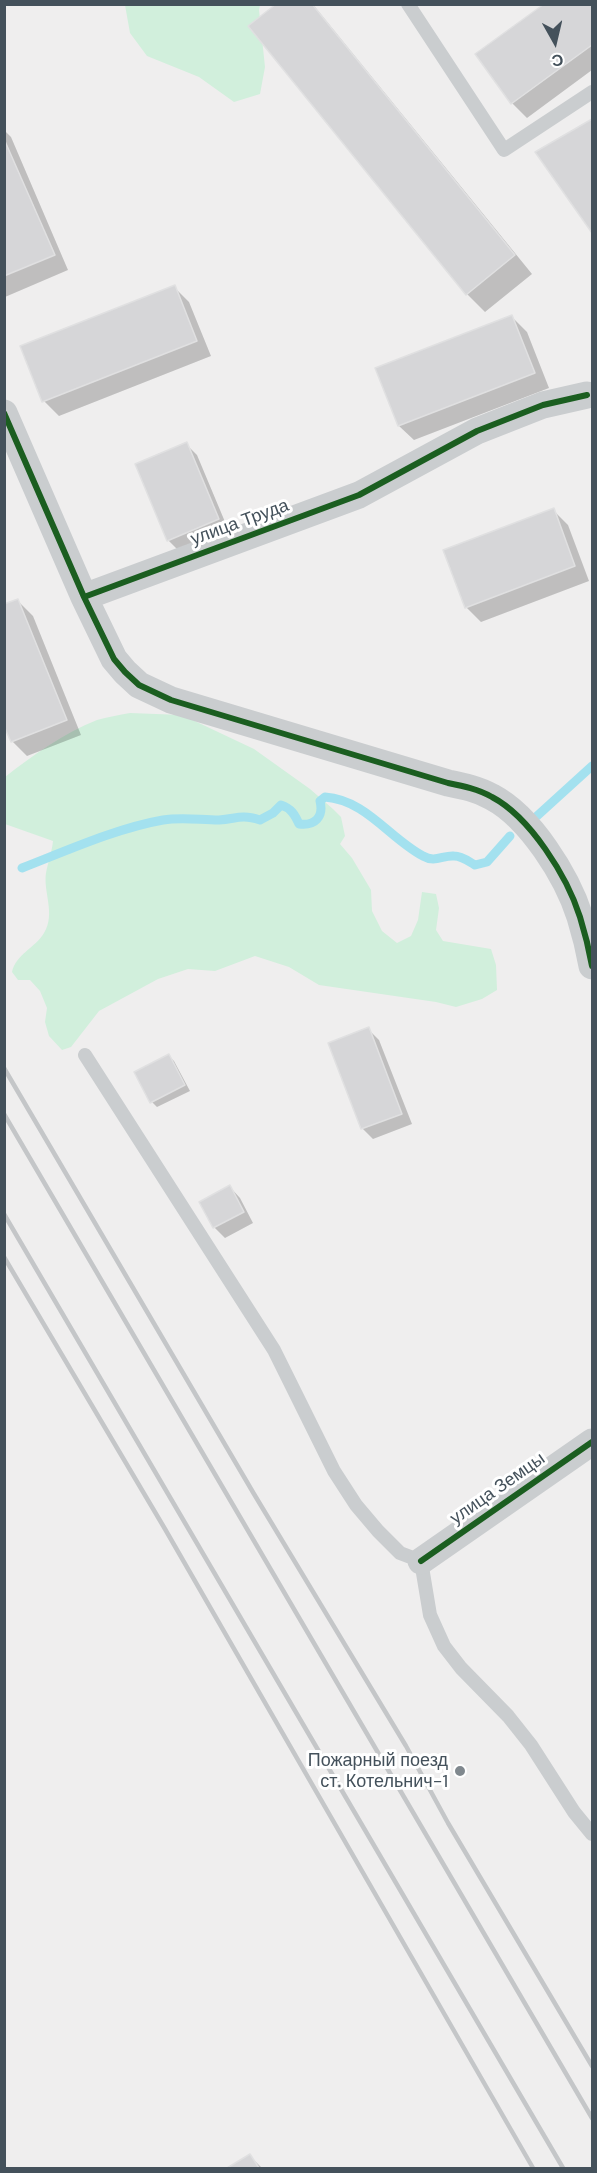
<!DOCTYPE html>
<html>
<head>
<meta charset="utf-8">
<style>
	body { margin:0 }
	#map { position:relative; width:597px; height:2173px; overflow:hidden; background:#efeeee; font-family:"DM Sans",sans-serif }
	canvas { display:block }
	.frame { position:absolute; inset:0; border:6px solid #44515b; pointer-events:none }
	.north { position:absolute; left:525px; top:12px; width:60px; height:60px; -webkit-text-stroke:4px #fff; paint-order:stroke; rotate:172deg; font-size:16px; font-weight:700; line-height:24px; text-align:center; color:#44515b }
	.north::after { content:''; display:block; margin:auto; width:21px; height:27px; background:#44515b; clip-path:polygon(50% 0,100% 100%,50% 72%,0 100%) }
</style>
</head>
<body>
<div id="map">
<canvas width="597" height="2173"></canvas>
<div class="frame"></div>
<div class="north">С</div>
</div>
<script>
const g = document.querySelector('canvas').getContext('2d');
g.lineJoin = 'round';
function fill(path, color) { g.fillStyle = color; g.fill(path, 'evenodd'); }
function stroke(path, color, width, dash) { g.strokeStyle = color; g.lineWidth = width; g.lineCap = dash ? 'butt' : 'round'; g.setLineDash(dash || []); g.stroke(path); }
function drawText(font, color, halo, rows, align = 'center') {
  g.font = font + ' "DM Sans",sans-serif'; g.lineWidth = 6; g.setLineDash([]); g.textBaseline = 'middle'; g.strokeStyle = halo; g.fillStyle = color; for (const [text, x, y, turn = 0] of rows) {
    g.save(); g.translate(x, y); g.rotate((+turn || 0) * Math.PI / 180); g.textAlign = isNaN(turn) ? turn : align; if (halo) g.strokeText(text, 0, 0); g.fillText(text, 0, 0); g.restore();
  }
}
fill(new Path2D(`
	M125,5h135l-1,5 6,57 -5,27 -26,8 -35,-25 -52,-21 -17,-23z
	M130,713l52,2 72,34 56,40 23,20 8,8 4,19 -5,8 12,14 19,32 1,21 10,20 15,12 14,-7 7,-16 4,-28 14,2 3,14 -3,22 7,11 48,8 5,16 1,25 -15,9 -26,8 -20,-5 -117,-17 -30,-18 -34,-11 -40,15 -27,-2 -30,10 -59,32 -28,36 -9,3 -13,-14 -4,-14 2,-14 -7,-17 -10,-11h-12l-6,-8c4,-18 23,-24 32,-39 12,-19 -1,-41 2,-60 2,-11 6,-21 7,-32l-48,-17v-47c28,-22 59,-44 92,-57 10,-3 22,-5 33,-7z`), '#d1efdc');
fill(new Path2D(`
	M278,4h35l2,3 217,267 -47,38 -18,-18z
	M546,4h46v66l-65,48 -15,-15z
	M592,121v110l-54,-78z
	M4,130l7,7 57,133 -63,27z
	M174,287l15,15 22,54 -152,60 -15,-15 -22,-54z
	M512,317l15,15 22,56 -135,52 -15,-14z
	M186,444l11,11 31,74 -50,21 -10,-10z
	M553,510l15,15 21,56 -108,41 -15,-15z
	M18,601l15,15 48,119 -54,21 -15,-15z
	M368,1029l11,11 33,84 -39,15 -11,-11z
	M169,1056l5,5 16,30 -33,16 -5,-5 -16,-30z
	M230,1187l10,11 13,25 -28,15 -11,-11 -13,-25z
	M250,2156l12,12h-32z`), '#0003');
stroke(new Path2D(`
	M537,816l55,-50
	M22,868c44,-17 95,-40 141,-48 19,-3 37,0 56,0 18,-1 21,-6 41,0l13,-7 8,-8c10,3 14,10 18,19 16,2 25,-7 21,-23l5,-4c41,3 64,41 98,59 12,7 20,-1 31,0 8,0 14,5 21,9l12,-3 23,-26`), '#a3e1ef', 9);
const building = new Path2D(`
	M276,4h36l203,251 -49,40 -218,-269z
	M544,4h48v41l-81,59 -36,-50z
	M592,119v114l-57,-81z
	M4,139l51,116 -51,21z
	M175,285l22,56 -155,61 -22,-56z
	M512,315l23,58 -137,53 -23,-58z
	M187,442l32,77 -52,22 -32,-77z
	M554,508l21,58 -110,42 -22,-58z
	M18,599l49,121 -56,22 -7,-16v-122z
	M369,1027l33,87 -41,15 -33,-86z
	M169,1054l16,31 -35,18 -16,-31z
	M230,1185l14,27 -31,16 -14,-26z
	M250,2154l9,14h-32z`);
fill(building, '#d6d6d8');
stroke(building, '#e0e0e1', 1.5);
stroke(new Path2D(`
	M408,4l96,146 88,-58
	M85,1055l189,295 60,121 22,34 22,26 22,22 21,8 9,54 14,31 17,22 47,48 23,29 43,67 18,22`), '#cacdcf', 14);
stroke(new Path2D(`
	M4,413l80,184 275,-102 118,-64 66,-26 44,-10
	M84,597l30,62 11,13 14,13 32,15 277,83c15,3 30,6 44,14 38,20 75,79 88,120 5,16 9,32 12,49
	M421,1561l171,-119`), '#cacdcf', 27);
stroke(new Path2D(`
	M4,1068l250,426 152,252 42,77 144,243
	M4,1114l588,1004
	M4,1214l559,954
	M4,1257l161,272 368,639`), '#c4c6c8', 4.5);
stroke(new Path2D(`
	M4,413l80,184 275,-102 118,-64 66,-26 44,-10
	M84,597l30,62 11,13 14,13 32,15 277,83c15,3 30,6 44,14 38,20 75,79 88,120 5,16 9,32 12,49
	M421,1561l171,-119`), '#1b5e20', 6);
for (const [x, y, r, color] of [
	[460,1771,6,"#80888e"]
]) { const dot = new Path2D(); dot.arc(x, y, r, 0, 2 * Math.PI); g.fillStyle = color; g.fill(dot); stroke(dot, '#fff', 2); }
drawText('18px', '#44515b', '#fff', [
	["улица Труда",240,523,-20],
	["улица Земцы",498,1489,-35]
]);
drawText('18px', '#44515b', '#fff', [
	["Пожарный поезд",448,1761],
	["ст. Котельнич-1",448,1782]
], 'right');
</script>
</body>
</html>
